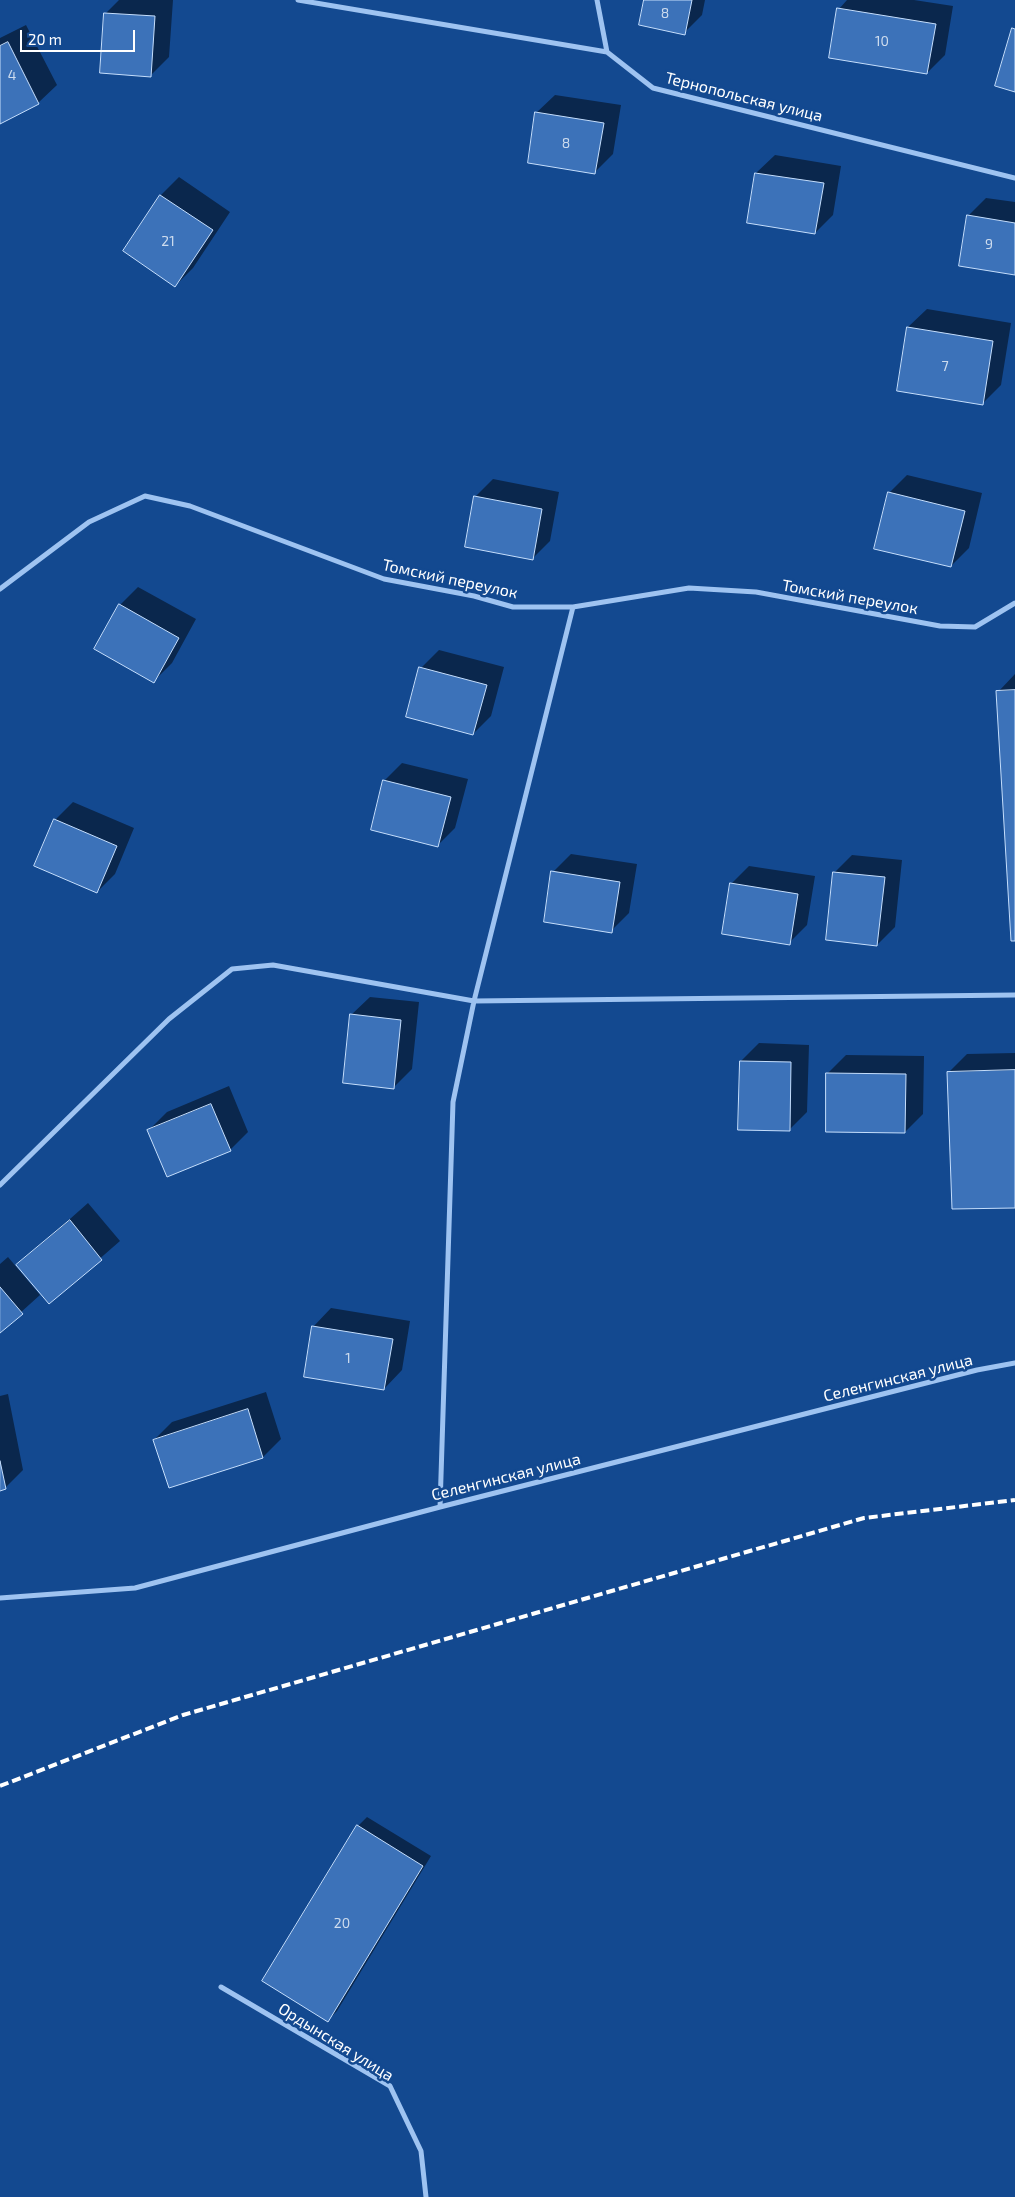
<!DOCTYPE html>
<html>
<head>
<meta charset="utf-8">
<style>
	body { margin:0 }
	#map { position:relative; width:1015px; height:2197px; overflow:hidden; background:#134990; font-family:"Exo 2",sans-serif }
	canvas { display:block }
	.scale { position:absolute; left:20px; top:30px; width:115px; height:22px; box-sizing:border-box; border:2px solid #fff; border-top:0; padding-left:6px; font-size:15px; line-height:18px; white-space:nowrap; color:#fff; -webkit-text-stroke:4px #134990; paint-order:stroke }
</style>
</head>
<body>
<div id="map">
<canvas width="1015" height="2197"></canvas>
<div class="scale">20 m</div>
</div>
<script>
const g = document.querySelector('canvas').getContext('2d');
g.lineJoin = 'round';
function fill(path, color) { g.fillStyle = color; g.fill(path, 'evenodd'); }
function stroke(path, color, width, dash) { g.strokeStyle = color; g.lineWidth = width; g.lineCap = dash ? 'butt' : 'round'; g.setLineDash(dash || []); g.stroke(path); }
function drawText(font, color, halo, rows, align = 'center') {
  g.font = font + ' "Exo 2",sans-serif'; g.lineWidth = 5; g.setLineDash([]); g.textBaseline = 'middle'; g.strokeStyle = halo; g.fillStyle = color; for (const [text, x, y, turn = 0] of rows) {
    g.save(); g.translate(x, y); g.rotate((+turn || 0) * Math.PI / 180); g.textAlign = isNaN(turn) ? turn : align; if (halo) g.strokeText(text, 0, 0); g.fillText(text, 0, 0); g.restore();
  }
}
fill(new Path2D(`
	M119,0h54l-4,57 -18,18 -45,-62z
	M645,0h60l-3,15 -18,18z
	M847,0h67l39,6 -8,49 -18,18 -88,-64z
	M26,25l31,60 -19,18 -38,20v-85z
	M555,95l66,10 -8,49 -18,18 -59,-59z
	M775,155l66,11 -8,49 -18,18 -59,-60z
	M179,177l51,35 -37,56 -18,18 -51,-35 37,-56z
	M986,198l29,4v72l-47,-58z
	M927,309l84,14 -10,62 -18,18 -75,-76z
	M907,475l75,18 -13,55 -18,18 -62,-73z
	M493,479l66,13 -9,49 -18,18 -57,-62z
	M138,587l58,32 -24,44 -18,18 -34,-76z
	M439,650l65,17 -13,49 -18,18 -52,-66z
	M1015,674v266l-17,-248z
	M402,763l66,16 -13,49 -18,18 -53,-65z
	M73,802l61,26 -19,46 -18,18 -42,-72z
	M571,854l66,10 -8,49 -18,18 -58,-59z
	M852,855l50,5 -7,67 -18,18 -43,-72z
	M749,866l66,10 -8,49 -18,18 -58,-59z
	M370,997l49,5 -7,67 -18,18 -43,-72z
	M759,1043l50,2 -2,67 -18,18 -48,-69z
	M1015,1053v153l-66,-134 18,-18z
	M846,1055l78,1 -1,58 -18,18 -77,-59z
	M229,1086l19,46 -18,18 -81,-20 18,-18z
	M88,1203l32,38 -70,61 -32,-37z
	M8,1257l32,38 -40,36v-67z
	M331,1308l79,13 -8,49 -18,19 -71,-62z
	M266,1392l15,47 -18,18 -109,-17 18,-18z
	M8,1394l15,76 -18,18 -5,1v-93z
	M367,1817l64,39 -94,155 -9,9 30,-194z`), '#0007');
const building = new Path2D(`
	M644,0h48l-7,35 -46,-10z
	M837,8l99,16 -9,50 -98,-16z
	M104,13l51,3 -4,61 -51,-4z
	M1012,28l3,1v63l-20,-6z
	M8,42l31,62 -39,20v-78z
	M535,112l69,11 -9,51 -67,-11z
	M755,173l69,10 -9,51 -68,-11z
	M160,195l53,35 -38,57 -52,-36z
	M967,215l48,8v52l-56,-9z
	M907,327l86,14 -10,64 -86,-14z
	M888,492l77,19 -14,56 -77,-18z
	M474,496l68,13 -9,51 -68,-13z
	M119,604l60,34 -25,45 -60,-34z
	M419,667l68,18 -14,50 -67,-18z
	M1015,690v251h-4l-15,-250z
	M383,780l68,17 -13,50 -67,-17z
	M54,819l63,27 -20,47 -63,-27z
	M551,871l69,11 -8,51 -68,-11z
	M833,872l52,5 -8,69 -51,-6z
	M730,883l68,11 -8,51 -68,-11z
	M350,1014l51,6 -7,69 -51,-6z
	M740,1061l51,1 -1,69 -52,-1z
	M1015,1070v138l-63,1 -5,-137z
	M826,1073l80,1 -1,59 -79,-1z
	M211,1104l20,47 -64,26 -20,-47z
	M70,1220l32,40 -53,44 -33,-39z
	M0,1287l23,27 -23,19z
	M312,1326l81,13 -9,51 -80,-13z
	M248,1409l15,49 -94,30 -16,-48z
	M0,1461l6,28 -6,2z
	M357,1825l66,41 -95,156 -66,-41z`);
fill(building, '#3c72b9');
stroke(building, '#c5defc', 1);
stroke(new Path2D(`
	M298,0l309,52 46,36 362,90
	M597,0l10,52
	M0,589l89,-67 56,-26 45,10 194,73 90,17 39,11h60l116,-19 67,4 184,34 35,1 40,-24
	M0,1185l169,-166 63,-50 41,-4 201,36 541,-6
	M440,1507l13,-405 21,-101 99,-394
	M0,1598l135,-10 305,-81 537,-137 38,-7
	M221,1987l169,99 31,65 5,46`), '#9ec3f1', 5);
stroke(new Path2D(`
	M0,1786l183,-71 681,-197 151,-18`), '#fff', 4, [9, 4]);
drawText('14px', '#cedcee', null, [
	["8",665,13],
	["10",882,41],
	["4",12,75],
	["8",566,143],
	["21",168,241],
	["9",989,244],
	["7",945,366],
	["1",348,1358],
	["20",342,1923]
]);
drawText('16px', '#fff', '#134990', [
	["Тернопольская улица",744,97,14],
	["Томский переулок",450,579,12],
	["Томский переулок",850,597,10],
	["Селенгинская улица",898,1378,-14],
	["Селенгинская улица",506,1477,-14],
	["Ордынская улица",336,2042,32]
]);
</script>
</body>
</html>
